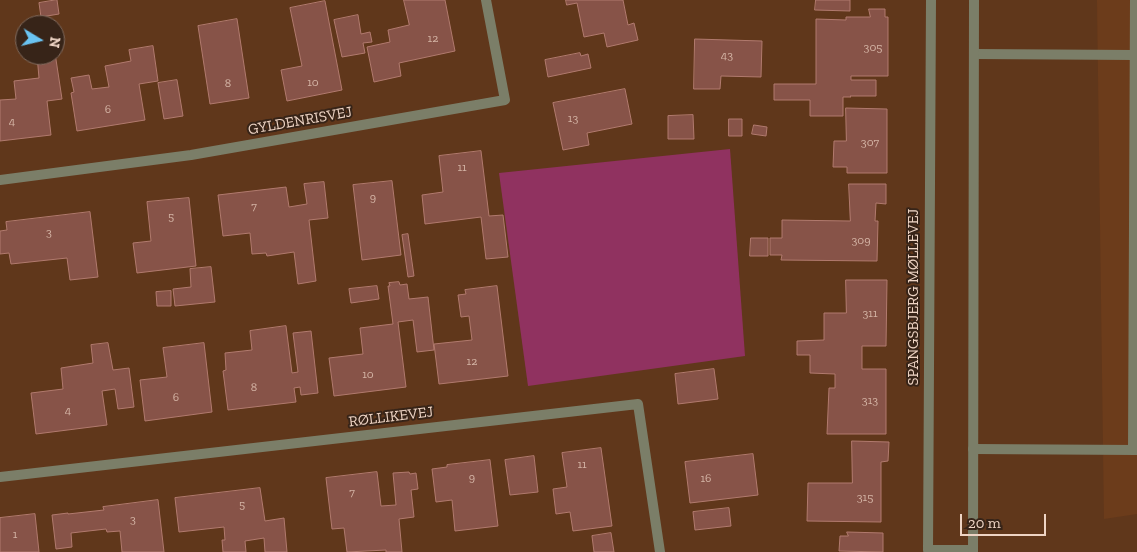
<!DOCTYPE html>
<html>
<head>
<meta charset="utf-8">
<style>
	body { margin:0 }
	#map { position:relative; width:1137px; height:552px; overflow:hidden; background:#60371b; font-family:"Zilla Slab",serif }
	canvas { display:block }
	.north { position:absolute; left:15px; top:15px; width:50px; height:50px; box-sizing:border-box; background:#372418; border:1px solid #806a5d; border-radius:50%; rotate:99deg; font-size:14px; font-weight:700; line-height:20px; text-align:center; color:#eed4c4 }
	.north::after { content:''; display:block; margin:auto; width:18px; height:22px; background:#6ac3f1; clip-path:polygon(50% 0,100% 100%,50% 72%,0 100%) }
	.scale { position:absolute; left:960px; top:514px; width:86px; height:22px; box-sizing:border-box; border:2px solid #eed4c4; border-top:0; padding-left:6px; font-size:15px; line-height:18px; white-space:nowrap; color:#eed4c4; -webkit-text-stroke:4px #372418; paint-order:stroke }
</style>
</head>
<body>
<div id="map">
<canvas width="1137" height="552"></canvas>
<div class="north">N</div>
<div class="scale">20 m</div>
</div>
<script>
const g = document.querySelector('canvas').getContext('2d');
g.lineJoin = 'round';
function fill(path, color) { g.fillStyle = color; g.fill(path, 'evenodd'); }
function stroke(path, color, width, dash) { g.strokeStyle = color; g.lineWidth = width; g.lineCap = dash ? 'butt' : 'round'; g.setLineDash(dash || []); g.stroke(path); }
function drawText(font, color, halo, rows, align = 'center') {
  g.font = font + ' "Zilla Slab",serif'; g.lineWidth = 4; g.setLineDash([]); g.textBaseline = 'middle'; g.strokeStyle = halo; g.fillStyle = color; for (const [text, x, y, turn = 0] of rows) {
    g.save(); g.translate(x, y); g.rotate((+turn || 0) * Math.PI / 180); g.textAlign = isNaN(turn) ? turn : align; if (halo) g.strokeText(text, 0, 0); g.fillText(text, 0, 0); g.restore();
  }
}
fill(new Path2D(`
	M1097,0h40v514l-33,5z`), '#6c3c1b');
fill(new Path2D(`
	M730,149l15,207 -217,30 -29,-213z`), '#903260');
const building = new Path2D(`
	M57,0l2,14 -18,3 -2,-14z
	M404,0h41l10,51 -56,12 2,13 -27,6 -7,-35 23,-5 -2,-12 21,-5z
	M566,0h57l5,25 6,-2 4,17 -31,7 -3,-14 -20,4 -7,-34 -10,2z
	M816,0h34v11l-35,-1z
	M325,1l17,89 -55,11 -6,-31 21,-4 -12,-58z
	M869,9h16v8h3v59h-37v4h25v16h-26l1,1h-8v19h-33v-16h-36v-16h42v-65l30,1v-3h24z
	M358,15l3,19 9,-2 2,10 -9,1 2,10 -23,4 -8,-37z
	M237,19l12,79 -39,6 -12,-78z
	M695,39l67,2 -1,36 -40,-1 -1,13h-26z
	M153,46l5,35 -19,3 6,36 -68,11 -6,-38 3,-1 -3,-14 18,-3 3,14 17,-2 -4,-21 26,-5 -2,-11z
	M55,53l7,46 -15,2 4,34 -51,6v-41l16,-1 -2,-18 25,-3 -2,-23h18z
	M580,53l1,3 7,-2 3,14 -43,9 -3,-17z
	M177,80l6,36 -19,3 -6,-36z
	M625,89l7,35 -45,9 2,12 -26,5 -10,-47z
	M846,108l41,1v64h-40v-6h-14l1,-26h12z
	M693,115l1,24h-26v-23z
	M729,119h13v17h-13z
	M754,125l13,2 -1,9 -14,-2z
	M481,151l8,65 14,-1 5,42 -22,2 -5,-42 -56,7 -3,-29 21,-3 -4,-36z
	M392,181l9,74 -39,5 -9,-75z
	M324,182l4,36 -19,2 7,61 -18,3 -4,-32 -27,4 -1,-3 -14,1 -2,-21 -27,3 -5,-41 68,-8 3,20 18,-3 -3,-20z
	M849,184h37v20l-10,-1 -1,18h3l-1,40 -96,-1 1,-5h-12v-17h12v-18l68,1z
	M189,198l7,68 -59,7 -4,-30 18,-2 -4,-39z
	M90,212l8,65 -28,3 -3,-22 -56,6 -2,-11 -9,1v-23l7,-1 -1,-8z
	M408,234l6,42 -6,1 -6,-42z
	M751,238h17v18h-18z
	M211,267l4,35 -40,4 -2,-17 18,-2 -1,-18z
	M846,280h41l-1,66h-24v23h24v65h-59l2,-46h6v-14l-25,-1v-18h-13v-14l27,-1v-27h22z
	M399,282l1,3 7,-1 2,15 19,-2 6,53 -17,2 -4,-32 -15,2 8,65 -72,9 -5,-38 34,-4 -3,-26 33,-4 -5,-38h2l-1,-3z
	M377,286l2,13 -28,4 -2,-14z
	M497,286l11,90 -69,8 -5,-40 38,-4 -3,-24 -8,1 -3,-22 8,-1 -1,-4z
	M171,291v15h-14l-1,-14z
	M286,326l6,47 6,-1 -5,-39 18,-2 7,62 -17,2 -1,-8 -6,1 2,14 -68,8 -5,-39 3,-1 -1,-17 27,-3 -2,-19z
	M108,343l5,27 16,-2 5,39 -16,2 -3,-20 -13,2 5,34 -71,9 -5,-41 32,-4 -2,-21 32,-5 -2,-18z
	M204,343l8,69 -67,9 -5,-41 27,-3 -4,-29z
	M714,369l4,30 -40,5 -3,-30z
	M852,441l37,1 -1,19 -7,1v60l-74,-1 1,-38h44z
	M601,448l11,78 -39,5 -3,-19 -14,2 -3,-25 14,-2 -5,-34z
	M753,454l5,41 -68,8 -5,-41z
	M534,456l4,36 -28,3 -5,-35z
	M490,460l8,66 -43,5 -3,-31 -16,2 -4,-33 15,-2v-2z
	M377,472l4,34 15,-1 -3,-32 16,-1 1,2 6,-1 2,16 -7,1 3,27 -15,2 3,33h-16v-2l-39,2 -3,-24 -12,1 -6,-51z
	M260,488l5,33 19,-3 3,34h-22l-1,-14 -19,3 1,11h-23l-1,-12h3l-1,-13 -45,5 -4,-34z
	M158,500l6,52h-42l-2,-21 -13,1 -1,-3 -35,4 1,14 -16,2 -4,-34 16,-2v1l36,-4 -1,-3z
	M729,508l2,18 -36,4 -2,-18z
	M35,514l4,38h-39v-34z
	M847,532l36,1v19l-44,-1 1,-15h8z
	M611,533l3,19h-20l-2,-16z`);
fill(building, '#875348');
stroke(building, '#b17a6e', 1);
stroke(new Path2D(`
	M974,54l161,1
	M973,449l164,1
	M1133,450l2,-450`), '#7b7e68', 10);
stroke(new Path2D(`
	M931,0l-3,550h45
	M0,180l191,-25 314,-55 -19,-100
	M0,477l638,-73 22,148`), '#7b7e68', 10);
stroke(new Path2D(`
	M973,552l1,-552`), '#7b7e68', 10);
drawText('12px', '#d4b4a5', null, [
	["12",433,39],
	["305",873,48],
	["43",727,56],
	["10",313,83],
	["8",228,84],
	["6",108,110],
	["13",573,119],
	["4",12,122],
	["307",870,143],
	["11",462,168],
	["9",373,198],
	["7",254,207],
	["5",171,217],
	["3",49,233],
	["309",861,241],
	["311",870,314],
	["12",472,362],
	["10",368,375],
	["8",254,388],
	["6",176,398],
	["313",870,401],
	["4",68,411],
	["11",582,465],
	["9",472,478],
	["16",706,479],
	["7",352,493],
	["315",865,498],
	["5",242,505],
	["3",133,520],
	["1",15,535]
]);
drawText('15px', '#eed4c4', '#372418', [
	["GYLDENRISVEJ",300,121,-10],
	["SPANGSBJERG MØLLEVEJ",914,297,-90],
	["RØLLIKEVEJ",391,417,-7]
]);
</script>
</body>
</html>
